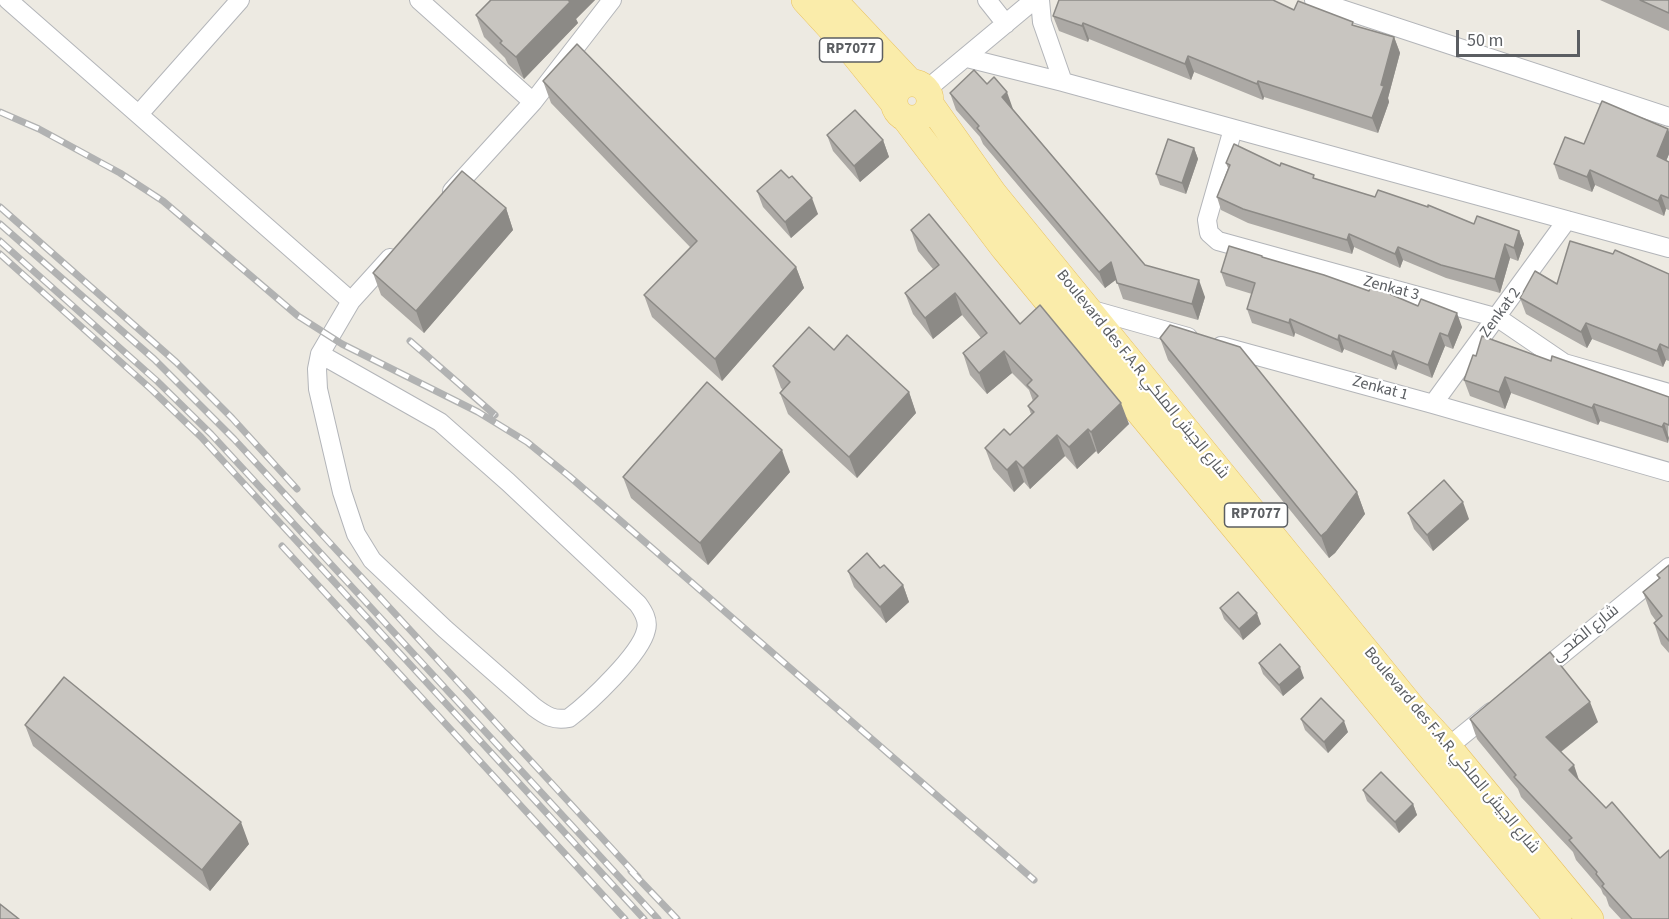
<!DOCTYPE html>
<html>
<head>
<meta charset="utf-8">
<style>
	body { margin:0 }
	#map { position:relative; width:1669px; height:919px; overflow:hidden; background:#edeae2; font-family:"Source Sans 3",sans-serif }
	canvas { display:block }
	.scale { position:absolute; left:1456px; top:30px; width:124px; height:27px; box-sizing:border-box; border:3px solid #5b5e62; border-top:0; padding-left:8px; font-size:18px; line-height:21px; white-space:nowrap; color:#5b5e62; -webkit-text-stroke:4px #fff; paint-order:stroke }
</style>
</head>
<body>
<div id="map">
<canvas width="1669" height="919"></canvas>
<div class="scale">50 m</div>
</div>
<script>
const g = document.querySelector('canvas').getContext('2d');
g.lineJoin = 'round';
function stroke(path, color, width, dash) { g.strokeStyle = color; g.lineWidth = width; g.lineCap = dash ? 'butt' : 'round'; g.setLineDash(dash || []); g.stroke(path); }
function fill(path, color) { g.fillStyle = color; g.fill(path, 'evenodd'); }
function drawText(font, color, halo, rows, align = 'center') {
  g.font = font + ' "Source Sans 3",Cairo,sans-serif'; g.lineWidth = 4.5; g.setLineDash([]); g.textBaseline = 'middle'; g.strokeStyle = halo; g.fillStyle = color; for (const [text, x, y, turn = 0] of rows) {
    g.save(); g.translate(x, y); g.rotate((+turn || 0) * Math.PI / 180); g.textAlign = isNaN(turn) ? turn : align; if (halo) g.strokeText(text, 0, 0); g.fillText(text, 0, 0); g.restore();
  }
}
const minor = new Path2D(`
	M8,0l343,301
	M419,0l114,102
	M987,0l19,24
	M1040,0l2,22 21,60
	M1314,0l355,117
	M967,58l96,24 606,166
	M926,90l108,-90
	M139,114l101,-114
	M1233,129l-26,91 2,13 9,8 280,77 66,45 105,30
	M452,191l81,-89 79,-102
	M1089,309l99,28
	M1221,346l212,58 236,68
	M320,354l120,68 68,60 130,122c5,7 11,16 8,26 -5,24 -57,73 -77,88 -15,3 -23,-2 -35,-11l-89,-78 -73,-69 -16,-26 -14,-42 -24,-103 -1,-20 3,-15 31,-53 39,-43
	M1433,404l134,-184
	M1538,674l131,-107
	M1448,747l43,-35`);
const primary = new Path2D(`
	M805,0l45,49 43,53
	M833,0l78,83
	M894 101a18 18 0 1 1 36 0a18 18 0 1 1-36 0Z
	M930,104l63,89 421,517 34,37 142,172
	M906,119l98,129 554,671`);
stroke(minor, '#b3b5b9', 20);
stroke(primary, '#e9c15f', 28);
stroke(minor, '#fff', 18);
stroke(primary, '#faecaa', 27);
const rail = new Path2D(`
	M0,112l39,17 81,44 43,28 135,115 44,28 136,68 49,30 42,34 465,404
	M0,207l176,155 56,56 65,71
	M0,224l154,135 80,80 404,438
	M0,241l157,140 54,53 447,485
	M0,254l152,136 49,47 443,482
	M410,341l85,74
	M282,546l343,373
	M631,871l46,48`);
stroke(rail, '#b1b2b2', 7);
stroke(rail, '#fff', 4.5, [14]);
fill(new Path2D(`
	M490,0h105l-19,19 2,4 -54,56 -16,-15 -3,-6 -21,-21 -8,-22z
	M1600,0h69v31z
	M1294,10l100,27 6,16 -12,45 1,4 -11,31 -114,-36 -1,3 -69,-28 -3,8 -102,-41 -1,3 -29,-11 -6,-15z
	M543,81l253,186 8,21 -82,93 -70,-64 -8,-22 46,-48 -139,-144z
	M987,84l26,25 132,156 60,32 -7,23 -75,-21 -7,-20 -11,9 -122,-144 -3,-7 -24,-27 -6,-17z
	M1668,129l1,3v22l-3,7 3,1v48l-3,-1 -2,7 -69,-31 -3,7 -33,-13 -5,-15 30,-20z
	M827,135l56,5 6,17 -29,25 -27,-31z
	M1194,148l4,11 -12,35 -26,-9 -4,-11z
	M1226,163l54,3 36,13 59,18 99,27 45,7 5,13 -6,17 -8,-3 -10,35 -54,-15 -43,-18 -3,8 -46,-21 -2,7 -104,-31 -27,-13 -4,-13 11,-29z
	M789,178l29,36 -27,24 -28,-31 -6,-16z
	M506,208l7,22 -89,103 -43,-38 -8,-22z
	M911,230l109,94 109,100 -31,30 -2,-3 -19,18 -12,-13 -35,33 -6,-7 -10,10 -21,-23 -8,-21 25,-13 21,-21 -3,-8 5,-5 -4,-11 -17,-17 -25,21 -17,-19 -7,-22 18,-15 -19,-23 -29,24 -20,-25 -8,-21 28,-24 -15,-18z
	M1263,258l199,69 -9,22 -8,-3 -13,32 -34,-14 -2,6 -52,-21 -2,4 -47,-20 -1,4 -42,-14 -5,-14 5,-15 -26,-8 -5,-14z
	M1669,274v87l-3,-1 -3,7 -71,-28 -5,9 -61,-34 -6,-16 37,-14z
	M1160,338l197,154 8,22 -30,39 -6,5 -161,-198z
	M834,350l75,42 7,21 -59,65 -69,-64 -8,-21 3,-3 -2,-2 -8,-22z
	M1476,356l193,41 -1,46 -68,-22 -2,4 -87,-32 -6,16 -35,-13 -6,-16z
	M790,472l-82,93 -77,-67 -8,-21z
	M1408,513l61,6 -36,32 -19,-22z
	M1669,565v88l-8,-9 -7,-21 2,-2 -5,-7 -8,-22 16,-13 -2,-4z
	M848,571l55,14 6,17 -23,21 -32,-36z
	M1220,608l41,16 -18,16 -19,-21z
	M1259,663l45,15 -21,18 -20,-22z
	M1301,719l47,13 -20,21 -23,-23z
	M1470,719l128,3 -37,30 108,167h-48l-12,-13 -3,-9 -3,-3 -2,-5 -25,-29 -3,-8 -52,-55 -3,-8 -41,-50z
	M25,725l224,119 -39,47 -177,-145z
	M1363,790l50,14 4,11 -18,18 -32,-32z`), '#aca9a5');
fill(new Path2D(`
	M568,0h27l-19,19 2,4 -54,56 -8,-22z
	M1083,23l6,16 -1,3 -6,-16z
	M1394,37l6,16 -12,45 1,4 -11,31 -6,-15z
	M1188,56l6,16 -3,8 -6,-16z
	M1258,81l6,16 -1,3 -6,-16z
	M1007,92l6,17 -5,4 -6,-16z
	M1668,129l1,3v22l-7,17 -5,-15z
	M883,140l6,17 -29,25 -6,-16z
	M1194,148l4,11 -12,35 -4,-11z
	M1590,170l5,15 -3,7 -5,-15z
	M1661,195l5,14 -2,7 -6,-15z
	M812,198l6,16 -27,24 -6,-16z
	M506,208l7,22 -89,103 -8,-22z
	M1519,231l5,13 -6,17 -4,-13z
	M1349,234l5,13 -2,7 -5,-14z
	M1505,244l5,14 -10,35 -5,-14z
	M1398,247l5,13 -3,8 -5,-14z
	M1111,262l6,17 -12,9 -6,-16z
	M796,267l8,21 -82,93 -7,-22z
	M1199,280l6,17 -7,23 -6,-16z
	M955,293l7,22 -29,24 -8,-21z
	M1457,313l5,14 -9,22 -5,-13z
	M1290,319l5,14 -1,4 -5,-14z
	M1586,323l6,16 -5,9 -6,-16z
	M1440,333l5,13 -13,32 -4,-13z
	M1339,335l5,14 -2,4 -4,-13z
	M1660,344l6,16 -3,7 -6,-16z
	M1004,351l8,22 -25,21 -8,-21z
	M1393,351l5,13 -2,6 -5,-14z
	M1505,377l6,16 -6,16 -6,-17z
	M909,392l7,21 -59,65 -8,-21z
	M1121,403l8,21 -31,30 -7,-22z
	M1594,404l6,17 -2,4 -6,-17z
	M1664,423l5,15 -1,5 -6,-16z
	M1088,429l8,22 -19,18 -8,-22z
	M1057,435l8,21 -35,33 -7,-21z
	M782,450l8,22 -82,93 -8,-22z
	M1016,461l8,21 -10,10 -7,-22z
	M1357,492l8,22 -30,39 -6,5 -8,-22z
	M1463,502l6,17 -36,32 -6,-16z
	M903,585l6,17 -23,21 -6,-16z
	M1257,613l4,11 -18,16 -4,-11z
	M1300,667l4,11 -21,18 -4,-11z
	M1590,702l8,20 -44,35 -8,-20z
	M1344,721l4,11 -20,21 -4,-11z
	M1574,765l7,21 -12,-16z
	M1413,804l4,11 -18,18 -4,-11z
	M241,822l8,22 -39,47 -8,-21z`), '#8c8a86');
const building = new Path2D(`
	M491,0h77l2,2 -54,55 -16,-14 2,-2 -26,-26z
	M1059,0h214l21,10 4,-9 55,21 -1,3 42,12 -13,48 3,1 -12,32 -114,-37 -1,3 -69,-28 -3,8 -102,-41 -1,3 -29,-10z
	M1640,0h29v13z
	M577,44l219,223 -81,92 -71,-64 53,-54 -154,-160z
	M974,70l13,14 7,-7 13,15 -5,5 143,168 54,15 -7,24 -75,-21 -6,-21 -12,10 -122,-144 2,-2 -29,-33z
	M1602,101l66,28 -11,27 12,6v36l-8,-3 -3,6 -68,-31 -3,7 -33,-13 11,-27 19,7z
	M855,110l28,30 -29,26 -27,-31z
	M1168,139l26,9 -12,35 -26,-9z
	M1234,144l46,22 1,-3 33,12 -1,3 62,19 3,-7 50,17v-2l46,19 3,-8 42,15 -5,17 -9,-4 -10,35 -54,-14 -43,-18 -3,7 -46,-20 -2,6 -104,-31 -26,-12 13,-32 -4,-2z
	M781,170l8,8 3,-2 20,22 -27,24 -28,-31z
	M462,171l44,37 -90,103 -43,-38z
	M929,214l91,110 20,-19 81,98 -30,29 -3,-3 -19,18 -12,-12 -34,33 -7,-7 -9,9 -22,-22 19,-19 6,6 24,-23 -6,-6 10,-10 -11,-11 5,-5 -28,-29 -25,22 -16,-20 24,-20 -32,-40 -30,25 -20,-25 34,-28 -28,-35z
	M1570,241l43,13 2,-4 54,24v74l-9,-4 -3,7 -71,-28 -5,9 -61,-34 15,-27 22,13z
	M1229,246l33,10v1l62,18 45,16 2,-5 47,20 3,-7 36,14 -9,23 -8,-3 -12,32 -35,-14 -2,5 -52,-21 -1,5 -48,-21 -1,4 -42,-14 8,-26 -34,-11z
	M1170,325l70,22 117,145 -30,39 -6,5 -161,-198z
	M809,327l25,23 13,-15 62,57 -60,65 -69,-64 10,-11 -17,-16z
	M1482,336l69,25 1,-5 117,41v28l-5,-2 -2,4 -68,-23 -2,4 -87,-31 -6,15 -35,-12 9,-25 3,1z
	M707,382l75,68 -82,93 -77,-66z
	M1444,480l19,22 -36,33 -19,-22z
	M867,553l13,15 4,-3 19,20 -23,22 -32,-36z
	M1669,565v76l-15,-18 8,-7 -19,-24 17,-14 -3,-3z
	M1238,592l19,21 -18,16 -19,-21z
	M1280,644l20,23 -21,18 -20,-22z
	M1550,652l40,50 -44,35 28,28 -5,5 37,38 6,-6 48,56 9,-8v69h-37l-30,-33 2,-2 -8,-10 1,-2 -28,-32 3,-2 -58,-61 2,-2 -46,-56z
	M64,677l177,145 -39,48 -177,-145z
	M1321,698l23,23 -20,21 -23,-23z
	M1381,772l32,32 -18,18 -32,-32z
	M0,904l19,15h-19z`);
fill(building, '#c8c5c0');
stroke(building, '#8c8a86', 1.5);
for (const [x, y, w] of [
	[851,50,63],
	[1256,515,63]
]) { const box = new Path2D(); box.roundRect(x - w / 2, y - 12, w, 24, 4.5); g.fillStyle = '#fff'; g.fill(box); stroke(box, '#5b5e62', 1.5); }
drawText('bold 15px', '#5b5e62', null, [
	["RP7077",851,50],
	["RP7077",1256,515]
]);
drawText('16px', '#5b5e62', '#fff', [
	["Zenkat 3",1391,289,15],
	["Zenkat 2",1501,313,-54],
	["Boulevard des F.A.R شارع الجيش الملكي",1142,375,51],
	["Zenkat 1",1380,389,15],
	["شارع الضحى",1586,634,-39],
	["Boulevard des F.A.R شارع الجيش الملكي",1451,751,50]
]);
</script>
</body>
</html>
